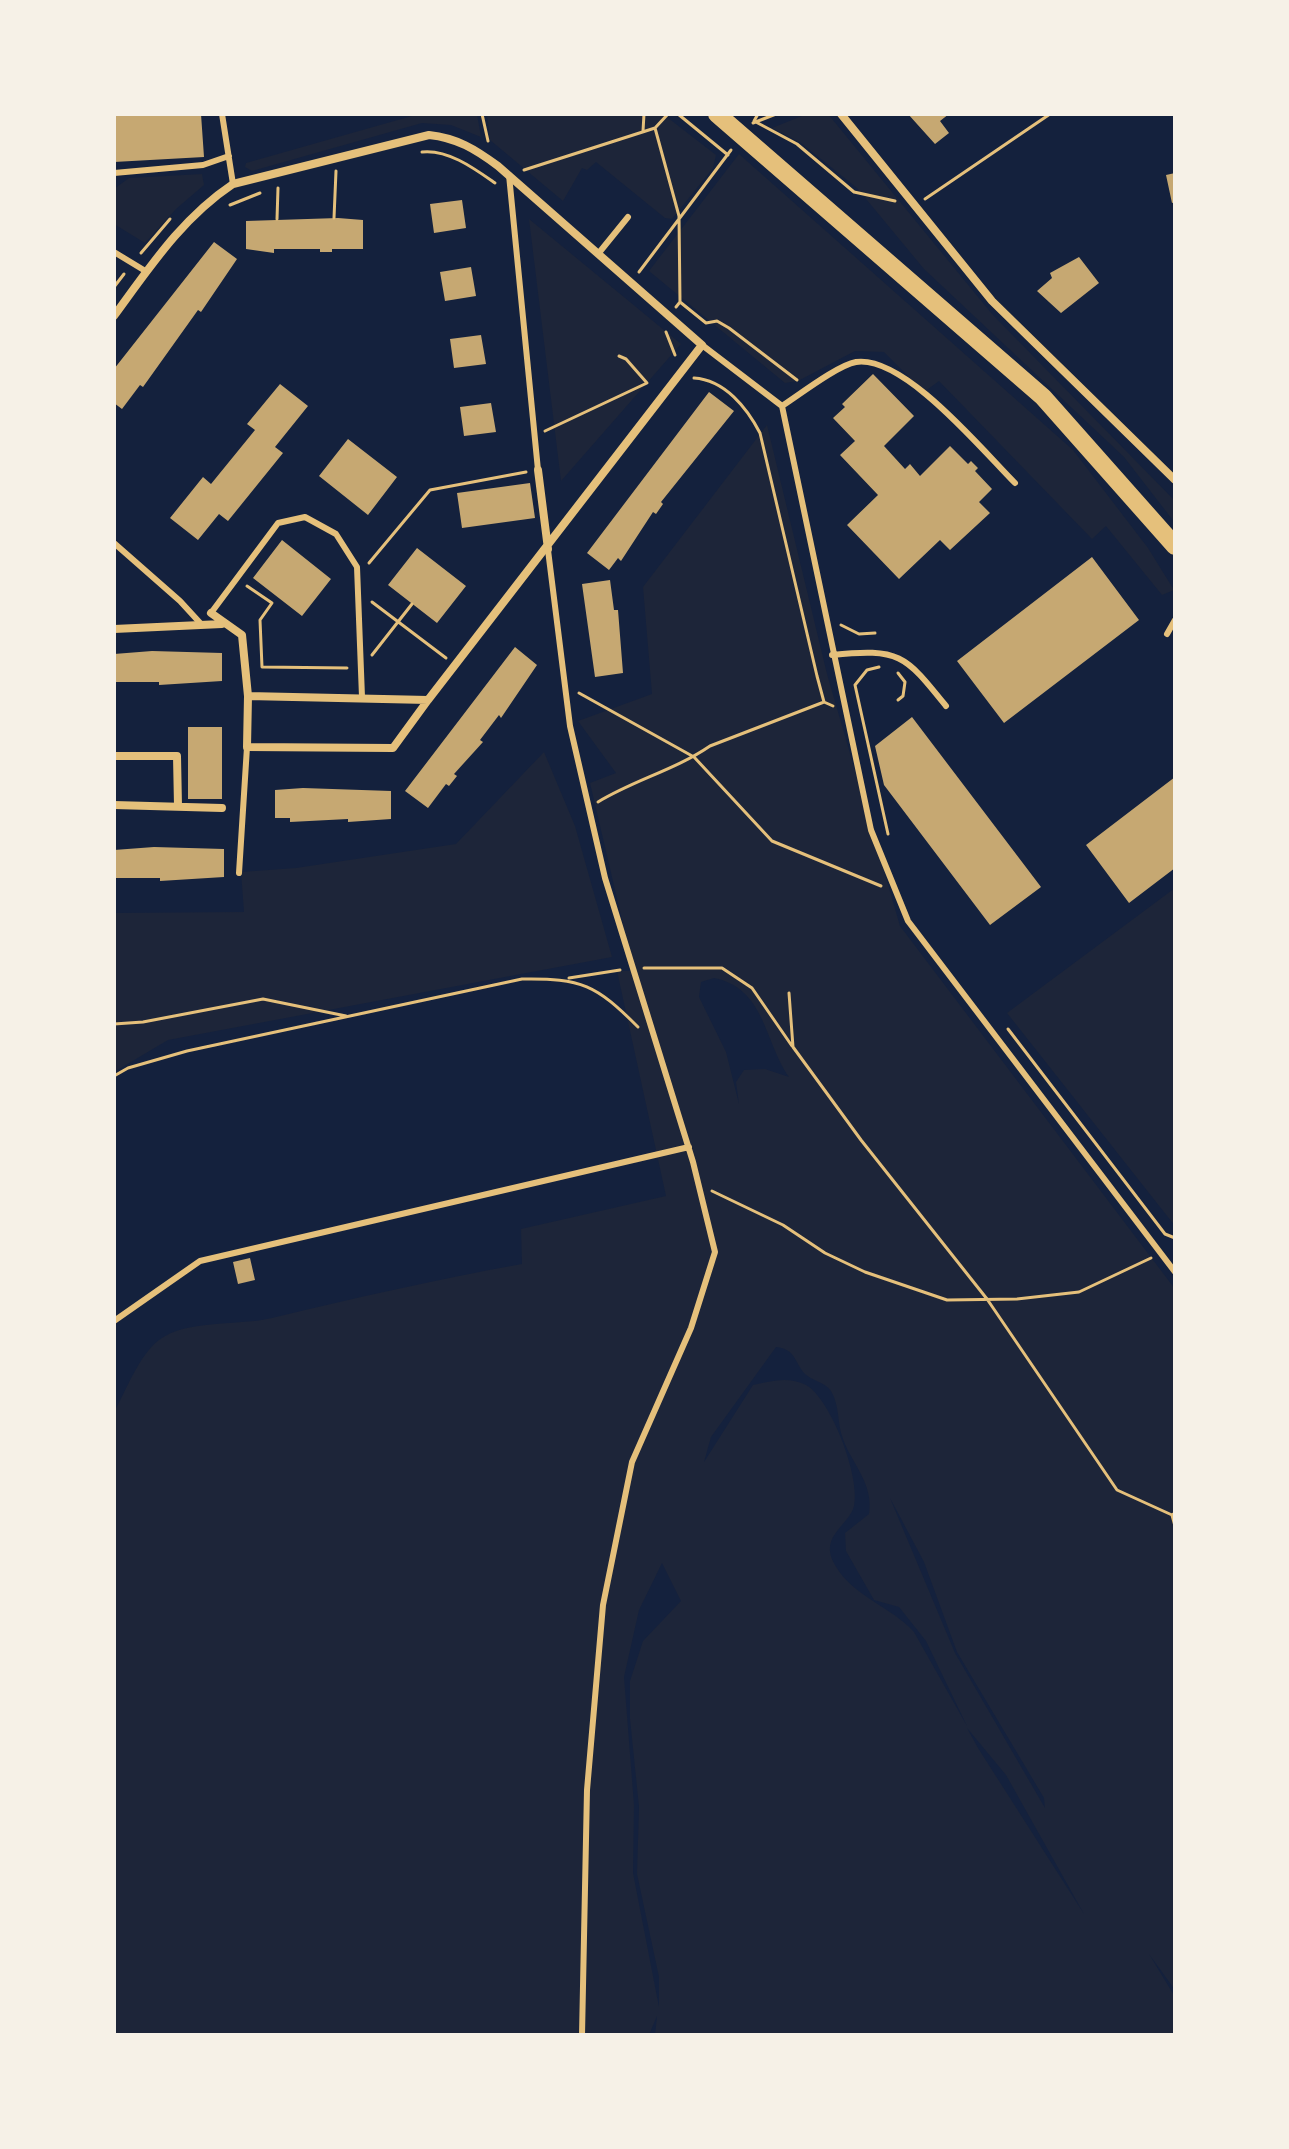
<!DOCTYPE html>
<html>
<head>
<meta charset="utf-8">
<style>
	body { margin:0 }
	#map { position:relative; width:1289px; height:2149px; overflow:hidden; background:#14213d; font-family:Quicksand,sans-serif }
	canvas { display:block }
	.frame { position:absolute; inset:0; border:116px solid #f6f1e7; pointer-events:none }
</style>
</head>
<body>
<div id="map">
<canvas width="1289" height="2149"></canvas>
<div class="frame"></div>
</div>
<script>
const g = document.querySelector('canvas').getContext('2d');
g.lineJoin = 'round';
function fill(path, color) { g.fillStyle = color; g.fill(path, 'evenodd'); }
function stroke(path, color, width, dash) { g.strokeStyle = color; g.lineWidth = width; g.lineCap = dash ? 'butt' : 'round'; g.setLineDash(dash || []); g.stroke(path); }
fill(new Path2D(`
	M419,114h58l4,23 -30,-12 -29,-2 -170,48 -7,-4 1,-4z
	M487,114h176l53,41 -3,13 -41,51 -7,-1 -69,-56 -9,8 -5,-2 -19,33 -73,-61z
	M807,114h21l164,200 183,187v22l-51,-66 -200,-188 -67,-81 -56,-45 -29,-15z
	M739,154l334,296 75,98 26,42 -12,5 -56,-69 -14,13 -153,-158 -15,11 -40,-40 -29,-1 -57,30 -13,2 -136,-112z
	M202,174l2,11 -28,24 -31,34 -31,-19v-35l15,-11z
	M529,219l152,125 -120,137z
	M767,425l60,249 73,252 275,363v701l-26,-36 26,43v38h-520l2,-19 -8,19h-535v-623c12,-21 25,-57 45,-72 28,-21 80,-14 113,-22 83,-20 166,-39 250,-54l-1,-35 145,-33 -49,-225h17l-44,-188 26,-10 -38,-52 74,-27 -9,-107zM714,978c51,10 50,63 75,99l-24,-8 -21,1 -8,12 3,22 -13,-52 -27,-55 2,-15zM776,1347c20,2 18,15 29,27 7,7 20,8 26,17 9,15 6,33 12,48 9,25 31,45 26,75l-24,19 1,18 28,49 25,7 27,34 41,85 -53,-94c-22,-25 -62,-36 -79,-67 -17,-29 14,-39 19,-59 7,-28 -23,-107 -48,-121 -17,-9 -35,-4 -53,0l-49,77 7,-25zM890,1498l34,64 33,90 87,146 1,10 -90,-155zM662,1563l19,38 -38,40 -13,40v38l9,88 -2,67 22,103v30l-26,-134 1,-68 -10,-128 15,-67zM967,1728l39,47 78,139 -106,-166z
	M544,752l31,74 37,131 -444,83 -54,32v-159l130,-1 -3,-40 55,-4 160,-24z
	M1175,888v338l-168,-213z`), '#1d2539');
fill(new Path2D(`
	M114,114h87l3,43 -90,5z
	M908,114h41l-9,7 9,12 -14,11z
	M1175,173v29l-3,1 -6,-28z
	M462,200l4,28 -32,5 -4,-29z
	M338,218l25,2v29h-31v3h-12v-3h-46v4l-28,-4v-28z
	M214,242l23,17 -36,53 -3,-2 -55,77 -3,-2 -18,24 -8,-6v-34z
	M1079,257l20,26 -38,30 -24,-22 15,-13 -2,-5z
	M471,267l5,29 -31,5 -5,-29z
	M481,335l5,29 -32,4 -4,-29z
	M873,374l41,42 -30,30 21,23 5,-5 10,12 30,-30 18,18 3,-3 7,7 -3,3 17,18 -13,13 11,11 -40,37 -10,-10 -41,39 -52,-54 31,-30 -38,-40 15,-14 -22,-23 12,-11 -3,-3z
	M280,384l28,22 -33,41 8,6 -55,68 -9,-7 -21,26 -28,-22 33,-41 8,7 44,-54 -8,-6z
	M709,392l25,19 -73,91 2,2 -7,10 -3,-2 -32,49 -3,-3 -9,12 -22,-17z
	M491,403l5,29 -32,4 -4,-29z
	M348,439l49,38 -29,38 -49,-39z
	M530,483l5,35 -73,10 -5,-35z
	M282,540l49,39 -29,37 -49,-38z
	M417,548l49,38 -29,37 -49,-38z
	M1092,557l47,63 -135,103 -47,-62z
	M610,580l4,30h4l5,63 -28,4 -13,-93z
	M515,647l22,18 -36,53 -2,-3 -19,25 3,2 -29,32 3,2 -8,10 -3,-2 -18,24 -23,-17z
	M152,651l70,2v28l-63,4v-3h-45v-28z
	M912,717l129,170 -51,38 -106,-140 -9,-39z
	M188,727h34v72h-34z
	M1175,777v91l-46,35 -43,-58z
	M303,788l88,3v28l-43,3v-3l-58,3v-4h-15v-28z
	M154,847l70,2v28l-64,4v-3h-46v-28z
	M250,1258l5,22 -17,4 -5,-22z`), '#c6a872');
stroke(new Path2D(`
	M482,114l6,27
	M678,114l50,41
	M758,114l-4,7 43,23 57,48 41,9
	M753,123l23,-9
	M655,128l24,88 1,86 -4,5
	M643,131l1,-17
	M422,152c26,-3 53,17 73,31
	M524,170l131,-42 13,-14
	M925,199l125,-85
	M230,205l30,-12
	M334,218l2,-47
	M277,219l1,-31
	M141,253l29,-34
	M639,272l92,-122
	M114,287l10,-13
	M680,302l26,21 11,-2 12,7 68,52
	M666,332l9,23
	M694,378c31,2 53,30 66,55l57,243 7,26 9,4
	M545,431l102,-48 -21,-24 -7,-3
	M369,563l61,-73 96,-18
	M247,586l25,17 -12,17 2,47 85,1
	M372,602l74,56
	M841,625l18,9 16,-1
	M372,655l40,-51
	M879,667l-12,3 -12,15 33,149
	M898,673l7,9 -2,14 -5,4
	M579,693l115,64 78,84 109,45
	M598,802c36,-22 77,-32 112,-56l114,-44
	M644,968h78l30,20 40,58
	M569,978l51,-8
	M789,993l4,54 68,93 126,159 130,191 55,25 3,-2
	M114,1024l29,-2 120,-23 83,17
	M1008,1029l157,205 10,4
	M114,1076l14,-8 59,-17 335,-72c60,-1 74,6 116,48
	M712,1191l71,34 42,28 40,19 82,28 70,-1 62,-7 72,-34
	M1172,1515l3,11`), '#e5c07b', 3);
stroke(new Path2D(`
	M222,114l11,70
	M114,173l89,-8 26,-9
	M509,175l29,295
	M114,252l33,20
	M598,254l30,-37
	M702,345l80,61 89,424 37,91 267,351
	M782,406c17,-11 56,-41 74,-44 48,-7 126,88 159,121
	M114,543l66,58 22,24
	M548,550l22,176 35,152 88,284 22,90 -24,76 -59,134 -29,143 -16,185 -5,245
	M211,613l67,-90 27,-6 31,17 21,33 5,130
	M1167,634l8,-14
	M832,655c68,-7 73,0 114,51
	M239,873l8,-126
	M114,1321l86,-60 489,-114`), '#e5c07b', 6);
stroke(new Path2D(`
	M841,114l151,187 183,179
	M114,316c36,-49 68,-98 119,-132l196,-49c28,3 46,14 69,31l204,179 -274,355 -180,-4 -1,51 146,1 35,-48
	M538,470l10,79
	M211,613l31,22 6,61
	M114,629l108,-5
	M114,756h63l1,50
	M114,805l108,3`), '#e5c07b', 8);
stroke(new Path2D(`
	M717,114l326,283 132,149`), '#e5c07b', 18);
</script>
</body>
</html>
